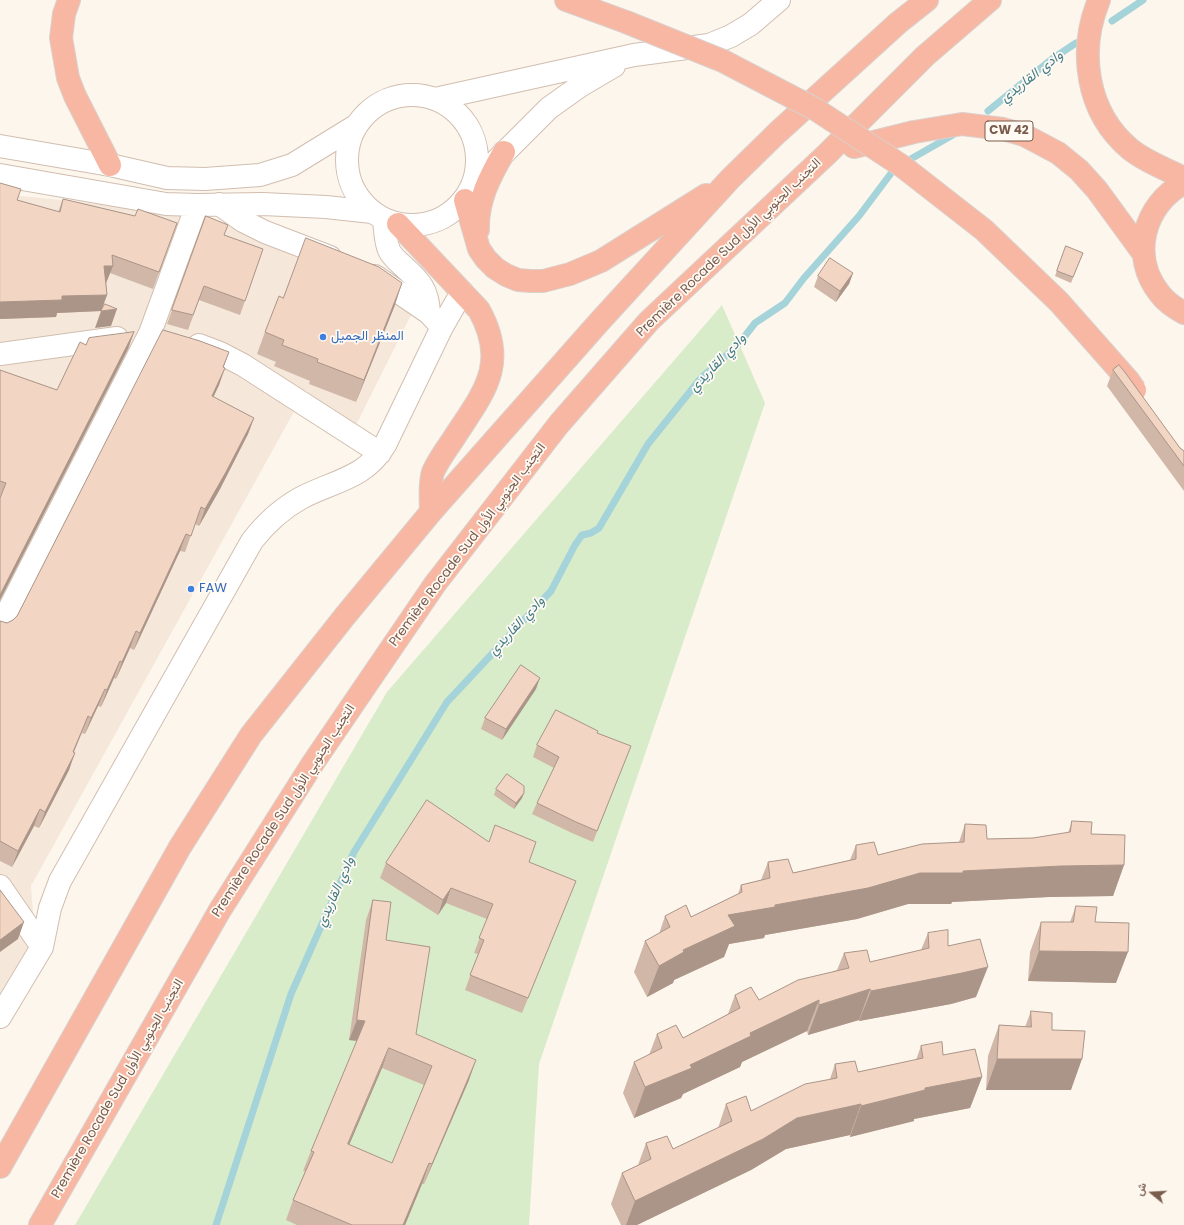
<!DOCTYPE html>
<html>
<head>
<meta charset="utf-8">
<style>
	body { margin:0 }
	#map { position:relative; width:1184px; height:1225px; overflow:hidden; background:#fdf6ec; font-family:Poppins,Vazirmatn,sans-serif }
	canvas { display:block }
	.north { position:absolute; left:1132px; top:1173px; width:40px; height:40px; -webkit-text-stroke:3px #fffaf3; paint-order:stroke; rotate:288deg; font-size:11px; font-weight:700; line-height:16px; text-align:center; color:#7a5c4d }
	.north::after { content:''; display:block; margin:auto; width:14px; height:18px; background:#7a5c4d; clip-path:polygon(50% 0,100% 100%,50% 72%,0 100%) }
</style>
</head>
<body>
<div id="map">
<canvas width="1184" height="1225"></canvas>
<div class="north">ش</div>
</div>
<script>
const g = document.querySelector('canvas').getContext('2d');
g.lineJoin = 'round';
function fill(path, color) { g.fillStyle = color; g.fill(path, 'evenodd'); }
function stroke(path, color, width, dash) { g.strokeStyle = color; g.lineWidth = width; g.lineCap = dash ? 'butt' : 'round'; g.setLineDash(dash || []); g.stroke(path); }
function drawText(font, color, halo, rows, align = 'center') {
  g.font = font + ' Poppins,Vazirmatn,sans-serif'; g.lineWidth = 3.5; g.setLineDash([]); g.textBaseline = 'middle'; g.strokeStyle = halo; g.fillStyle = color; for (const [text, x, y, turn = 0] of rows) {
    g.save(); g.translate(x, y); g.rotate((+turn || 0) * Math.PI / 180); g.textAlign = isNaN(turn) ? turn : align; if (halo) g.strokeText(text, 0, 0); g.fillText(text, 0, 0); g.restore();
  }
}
fill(new Path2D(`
	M0,194l171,17 110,29 138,59 -69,138 -44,-47 -275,496 5,67 -36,55z`), '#f5e8da');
fill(new Path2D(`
	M722,305l43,98 -226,661 -10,161h-454l312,-533z`), '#d8ecc9');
stroke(new Path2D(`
	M1112,21l31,-21
	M988,111l64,-52 24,-16
	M216,1225l75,-231 63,-142 93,-150 104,-111 24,-46 7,-10 9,-2 8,-5 49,-84 53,-66 37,-33 17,-22 30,-20 19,-25 55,-62 36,-48 63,-36`), '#a5d3da', 7);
const minor = new Path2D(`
	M347 160a65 65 0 1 1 130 0a65 65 0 1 1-130 0Z
	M435,99l199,-44 75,-10 22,-9 20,-12 28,-24
	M0,146l110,19 57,13 38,1 55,-4 32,-10 65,-40
	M491,166l58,-58 31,-22 34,-20
	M0,175l166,29 31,1 66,-1 63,3 46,5
	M219,204l24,17 22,11 65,25
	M384,219c1,10 1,22 5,31 3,7 9,11 14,16 17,15 25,24 26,47
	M375,276l54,37 13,14
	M199,345l21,8 23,12 137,88
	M0,354l117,-16
	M0,627l150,-294 47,-128
	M0,886l42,61
	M0,1017l42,-70 8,-39 10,-27 192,-340c14,-18 29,-32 49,-43 32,-17 64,-19 84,-53l57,-118 20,-35`);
const highway = new Path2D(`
	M69,0l-5,14 -3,24 7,40 7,18 35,69
	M566,0l60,22
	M1099,0c-21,51 -13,112 31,149 16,13 36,20 54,29
	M854,147l60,-15 48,-8 41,5 21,6 34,18 21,17 18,20 46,63
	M1184,183c-41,22 -54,74 -24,111 6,8 15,14 24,19
	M465,200l14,49 7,10 9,9 11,7 12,5 13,1h12l27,-7 31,-13 105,-66
	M398,224l81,86c31,56 3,84 -27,131 -7,10 -14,20 -19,31 -4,13 -2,27 -2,40
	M478,230c-1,-29 12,-54 26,-78
	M0,1167l180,-320 71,-112 94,-119 86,-104 169,-191 130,-142 47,-46 121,-110 29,-23
	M40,1225l180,-315 93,-147 122,-179 124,-160 90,-103 178,-167 98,-98 65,-56`);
stroke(minor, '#d1beb0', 24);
stroke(highway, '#dad1cd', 24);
stroke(minor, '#fff', 22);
stroke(highway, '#f7b7a3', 22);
const highwayBridge = new Path2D(`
	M626,22l97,39 92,48 87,57 82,64 75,72 69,78 7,10`);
stroke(highwayBridge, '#dad1cd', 24, []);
stroke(highwayBridge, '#f7b7a3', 22);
fill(new Path2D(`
	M0,183l17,17 41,12 5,-13 72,17 42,7 -24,66 -43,-16 -4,10 1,12 -6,16 -44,2 -1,4 -56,2z
	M206,216l18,19 39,14 -23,66 -41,-15 -11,30 -21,-6z
	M1066,246l17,7 -12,30 -16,-7z
	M853,273l-4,11 -13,18 -22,-15 4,-11z
	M283,298l112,7 -39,97 -47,-18 1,-3 -36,-15 2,-4 -19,-8 8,-22z
	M134,332l-6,17 -128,251v-230l57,20 29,-45z
	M224,368l-5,17 -6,12 41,21 -6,16 -28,55 -21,37 -4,-2 -10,28 -5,-1 -46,99 -4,-2 -14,31 -2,-1 -13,29 -3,-1 -13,28 -3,-1 -8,19 -5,18 -30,58 -5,-2 -22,41 -12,-6v-240l7,2 6,-3z
	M1113,370l67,78 4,3v40l-77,-105z
	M536,689l-34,51 -21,-11 4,-11z
	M597,733l34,13 -38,96 -21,-9 -40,-19 5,-11 17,-35 -21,-11 4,-12z
	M496,789l28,4 -2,5 -8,11 -20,-14z
	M1072,821l19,13 33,31 -11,31 -64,1 -97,5 -1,2h-43l-51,15 -92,16 -1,3 -35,6 -5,13 -50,23 -1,3 -26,14 -13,-25 11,-31 14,-7 6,-18 26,1 47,-23 3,-9 20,-5 7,-18 25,11 57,-13 6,-15 22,10 81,-13 6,-18 22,15 46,-1 35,-5z
	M489,842l40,20 41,33 -48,118 -57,-23 13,-36 -4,-1 13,-34 -41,-16 -8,12 -58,-37 6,-15z
	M373,900l43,134 53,46 -45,104h-2l-17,41h-108l-11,-5 7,-20 12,-29h-2l8,-20 46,-110 -8,-1 17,-120zM382,1068l42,17 -32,78 -43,-18z
	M1076,906l19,16 21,61 -88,-2 2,-29 11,-30h29z
	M928,933l20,13 28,51 -25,7 -92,17v-1l-51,15 -1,-4 -65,31 -2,5 -57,27 -2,4 -47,20 -11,-25 11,-31 15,-7 8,-21 26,4 45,-24 7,-19 24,5 78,-30 7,-17 26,9 51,-12z
	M1031,1011l40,79h-85l2,-34 11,-31 26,2z
	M921,1046l22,9 39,22 -12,31 -56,11v2l-64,16v-2l-64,14 -35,21 -114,55h-16l-10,-21 11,-31 16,-8 8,-22 27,6 45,-21 8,-24 25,7 79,-32 5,-15 23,8 58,-12z`), '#d1b7a8');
fill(new Path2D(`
	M104,266h9l-7,17h-8z
	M853,273l-4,11 -13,18 4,-11z
	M402,283l-7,22 -39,97 8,-22z
	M107,295l-6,16 -44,2 -1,4 -56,2v-17l62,-6z
	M117,309l-6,17 -16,2 6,-17z
	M134,332l-6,17 -128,251v-5z
	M229,352l-6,17v-2z
	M225,368l-6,17 -13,28 6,-17z
	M254,418l-6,16 -28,55 -21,37 6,-17z
	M186,534l-6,17 -46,99 6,-17z
	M136,631l-6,17 -14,31 6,-17z
	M120,661l-6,17 -13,29 6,-17z
	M540,678l-4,11 -34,51 4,-11z
	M105,689l-7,17 -13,28 6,-16z
	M88,716l-20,50 7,-13 -6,17 -30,58 6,-16 28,-60z
	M524,793l-2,5 -8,11 2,-6z
	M40,809l-6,17 -22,41 6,-16z
	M1124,865l-11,31 -64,1 -97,5 -1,2h-43l-51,15 -92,16 -1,3 -35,6 -5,13 -50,23 -1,3 -26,14 12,-31 24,-16 45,-35 192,-42 141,-7z
	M451,888l-5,15 -8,12 5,-15z
	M24,922l-6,17 -18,13v-12z
	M1039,951l89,1 -12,31 -88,-2z
	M988,967l-12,30 -25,7 -92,17 12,-30z
	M870,989l-11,31 -51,15 11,-30z
	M819,1000l-12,31 -65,31 -2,5 -57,27 -2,4 -47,20 11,-31 45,-22 60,-32z
	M357,1020l8,1 -7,20 -9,-1z
	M389,1048l-7,20 -41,96 7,-20z
	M997,1059h85l-11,31h-85z
	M476,1060l-7,20 -45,104 8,-20z
	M982,1077l-12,31 -56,11v2l-64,16 11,-31 64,-18z
	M861,1104l-11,31 -64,14 -35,21 -114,55h-11l9,-24 162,-83z
	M429,1163l-7,21 -17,41h-2z`), '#aa9588');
const building = new Path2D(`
	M0,183l21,6 -4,11 43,12 3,-13 72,17 3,-7 39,14 -18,49 -47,-17 1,11h-9l3,29 -45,1v4l-62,2z
	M206,216l22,9 -4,10 39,14 -18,52 -41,-15 -11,29 -21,-5z
	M306,238l73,29 23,16 -38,97 -47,-18 1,-3 -36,-14 2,-5 -19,-8 14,-36 4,2z
	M1066,246l17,7 -10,24 -16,-6z
	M830,258l23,15 -13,18 -22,-15z
	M105,304l12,5 -16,2z
	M163,330l37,11 29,11 -6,15 2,1 -13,28 42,22 -28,54 -21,37 -4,-2 -10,29 -5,-2 -46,99 -4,-2 -14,31 -2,-1 -13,29 -2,-1 -14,29 -3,-2 -15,36 2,1 -30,59 -5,-3 -22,42 -18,-10v-220l7,2 6,-3 4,-4z
	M134,332l-134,263v-97l6,-15 -6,-2v-111l57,20 23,-48 6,3 3,-7z
	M1119,365l5,6 56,77 4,3v15l-71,-96z
	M521,665l19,13 -34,51 -21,-11z
	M556,710l42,21 -1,2 34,13 -34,85 -21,-9 -39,-19 22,-46 -22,-12z
	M507,774l17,12v7l-8,10 -20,-14z
	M427,800l62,42 6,-17 41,17 -7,20 47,19 -48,117 -58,-23 14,-35 -5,-2 14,-34 -42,-16 -8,12 -57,-37z
	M1072,821l20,1 -1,12 34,1 -1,30 -63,1 -98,5v2h-43l-52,15 -93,17v2l-47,8 7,11 -52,24 1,2 -25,14 -14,-25 25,-14 -5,-11 21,-11 5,12 51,-25 -1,-7 29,-7 -2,-16 20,-3 5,14 63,-14v-14l18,-3 4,13 44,-11 42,-2 1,-18 21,1 1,14 46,-1 37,-6z
	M0,890l24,32 -24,18z
	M373,900l18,2 -5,38 44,7 -14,87 60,26 -44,104 -3,-1 -26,62h-51l-59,-25 21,-48 -3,-1 54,-130 -8,-1zM389,1048l43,18 -40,97 -44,-19z
	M1076,906l21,1 -2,15 34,1 -1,29 -89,-1 2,-29h32z
	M948,930v16l32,-7 8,28 -26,6 -91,18 -1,-2 -51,16v-5l-69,33 1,3 -61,29 2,3 -47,19 -11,-25 28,-14 -5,-14 19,-9 7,13 57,-30 -5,-13 16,-8 8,13 39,-20 51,-12 -5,-15 23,-3 3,12 59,-14 -1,-15z
	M1031,1011l21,2v17l33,1 -3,28h-85l2,-34 32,2z
	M942,1042l1,13 32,-6 7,28 -57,11v2l-64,16v-2l-64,14 -34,21 -128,62 -13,-28 29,-14 -5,-16 21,-7 6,13 59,-28 -6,-17 20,-8 5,15 54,-27 32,-6 -2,-14 20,-3 3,11 65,-14 -2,-12z`);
fill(building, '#f3d5c3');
stroke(building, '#aa9588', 1);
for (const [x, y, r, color] of [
	[323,337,4,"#3f7fe0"],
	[191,589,4,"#3f7fe0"]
]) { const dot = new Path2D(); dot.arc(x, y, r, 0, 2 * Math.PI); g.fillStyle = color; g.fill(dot); stroke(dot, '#fffaf3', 1.5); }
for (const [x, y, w] of [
	[1009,131,48]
]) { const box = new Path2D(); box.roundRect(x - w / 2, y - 10, w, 20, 3); g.fillStyle = '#fffaf3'; g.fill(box); stroke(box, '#7a5c4d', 1); }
drawText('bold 12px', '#7a5c4d', null, [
	["CW 42",1009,131]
]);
drawText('13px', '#7a5c4d', '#fffaf3', [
	["Première Rocade Sud التجنب الجنوبي الأول",729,248,-44],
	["Première Rocade Sud التجنب الجنوبي الأول",468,545,-53],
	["Première Rocade Sud التجنب الجنوبي الأول",284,811,-57],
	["Première Rocade Sud التجنب الجنوبي الأول",118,1089,-60]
]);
drawText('13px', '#366cbe', '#fffaf3', [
	["المنظر الجميل",331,337],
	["FAW",199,589]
], 'left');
drawText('italic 14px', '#437c86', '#fffaf3', [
	["وادي القاريدي",1032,77,-38],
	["وادي القاريدي",718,363,-46],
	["وادي القاريدي",517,626,-47],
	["وادي القاريدي",336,892,-66]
]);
</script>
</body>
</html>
